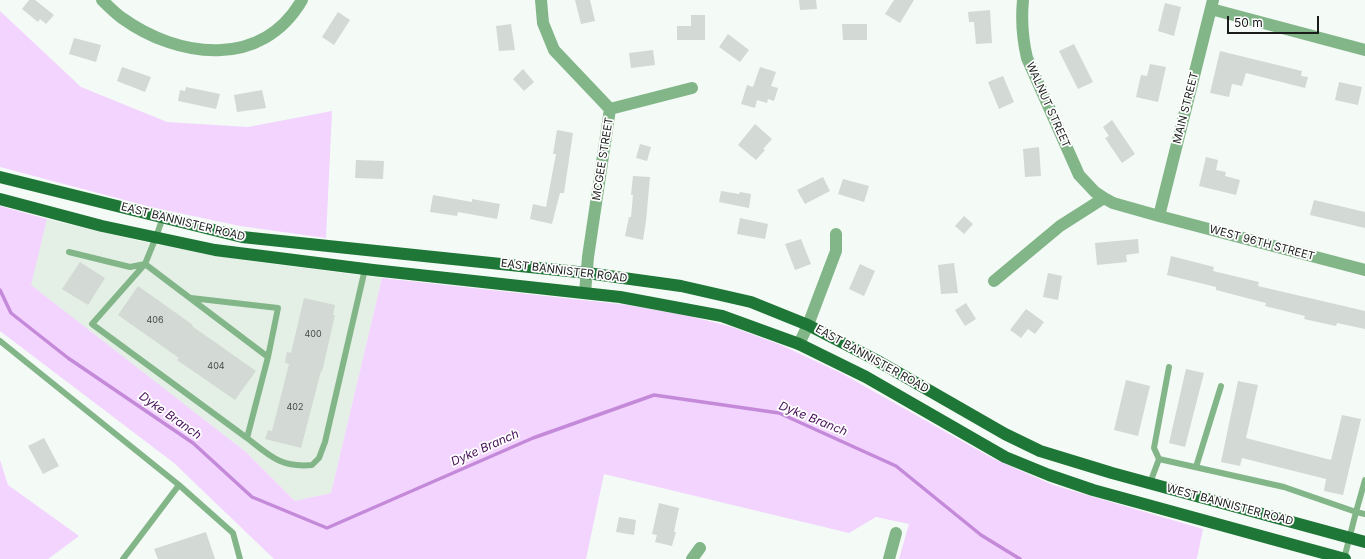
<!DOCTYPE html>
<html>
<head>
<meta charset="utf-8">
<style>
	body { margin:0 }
	#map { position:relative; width:1365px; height:559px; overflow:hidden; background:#f4faf5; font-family:Inter,sans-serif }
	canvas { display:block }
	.scale { position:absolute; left:1227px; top:16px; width:92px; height:18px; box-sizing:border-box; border:2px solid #191c1a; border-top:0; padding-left:5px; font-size:12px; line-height:14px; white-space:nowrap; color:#191c1a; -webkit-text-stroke:3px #fff; paint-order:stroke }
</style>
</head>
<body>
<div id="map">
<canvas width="1365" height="559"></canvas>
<div class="scale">50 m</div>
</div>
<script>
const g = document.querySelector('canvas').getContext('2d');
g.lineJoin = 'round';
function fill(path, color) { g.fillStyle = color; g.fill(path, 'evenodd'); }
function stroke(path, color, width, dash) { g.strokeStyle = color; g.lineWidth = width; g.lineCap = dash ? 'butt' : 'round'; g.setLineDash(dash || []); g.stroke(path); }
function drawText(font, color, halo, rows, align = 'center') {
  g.font = font + ' Inter,sans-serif'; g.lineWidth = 3.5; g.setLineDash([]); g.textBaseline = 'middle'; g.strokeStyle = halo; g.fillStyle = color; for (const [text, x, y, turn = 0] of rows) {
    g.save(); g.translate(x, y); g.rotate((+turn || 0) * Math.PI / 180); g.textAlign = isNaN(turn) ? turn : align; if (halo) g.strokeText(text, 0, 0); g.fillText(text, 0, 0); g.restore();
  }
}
fill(new Path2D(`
	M47,219l93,22 95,18 147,19 -51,215 -36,8 -49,-49 -216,-167z`), '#e4f0e5');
fill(new Path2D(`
	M0,11l81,76 86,35 81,5 84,-16 -6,127 -86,-12 -89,-19 -151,-40z
	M0,206l47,13 -16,66 215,167 49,49 36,-8 51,-215 246,27 61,11 43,11 49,18 60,28 151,85 61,27 150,44 -6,29 -1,1h-297l10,-35 -33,-7 -27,16 -245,-59 -18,85h-312l-100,-96 -174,-132z
	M0,460l8,25 71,51 -31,23h-48z`), '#f2d4fe');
stroke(new Path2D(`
	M0,290l11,23 57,45 125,85 59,54 75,31 206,-90 121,-43 125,18 117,53 85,69 39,24`), '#c48ad9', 3.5);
fill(new Path2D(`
	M29,0h6l19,15 -8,9 -6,-5 -2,3 -16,-13z
	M575,0h15l5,21 -14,3z
	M799,0h17l1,9 -17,1z
	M894,0h20l-14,23 -15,-9z
	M1165,3l16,4 -7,29 -16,-5z
	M990,10l2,33 -16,1 -2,-22h-5l-1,-10z
	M338,12l12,8 -16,25 -12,-8z
	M691,15h14v25h-28v-14h14z
	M511,24l4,26 -16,1 -3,-25z
	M842,24h25v16h-24z
	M728,34l21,16 -9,12 -21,-15z
	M74,38l27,7 -5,17 -27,-8z
	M1074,44l19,38 -15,7 -19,-38z
	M653,50l2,15 -24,3 -2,-15z
	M1220,51l82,20 -1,5 7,1 -3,11 -59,-15 -4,13 -10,-2 -3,13 -19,-4z
	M1150,64l16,3 -8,35 -22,-5 5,-22 6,1z
	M122,67l29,10 -6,15 -28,-11z
	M760,67l16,5 -5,14 7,2 -4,13 -6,-2 -1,4 -10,-3 -2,8 -14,-4 6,-19 6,2z
	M523,69l11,13 -10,9 -11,-12z
	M1003,76l11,26 -15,7 -11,-27z
	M1339,82l23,5 -4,18 -23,-5z
	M186,87l34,7 -4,15 -38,-8 2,-11 5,1z
	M262,90l4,18 -29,4 -3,-17z
	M1112,120l23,34 -13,9 -17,-25 4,-2 -6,-9z
	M755,124l17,15 -9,10 2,1 -9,10 -18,-15z
	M557,130l16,3 -9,60h-4l-8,31 -22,-5 3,-15 13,3 10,-53h-3z
	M640,144l11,3 -4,14 -11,-3z
	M1039,147l2,29 -16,1 -2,-28z
	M1206,157l12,3 -2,10 10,2 -1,4 15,4 -4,15 -37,-9z
	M356,160l28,1 -1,18 -28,-1z
	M633,176l17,1 -4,44 -3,19 -18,-4 4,-19h2l2,-22h-2z
	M823,177l7,14 -25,13 -8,-14z
	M843,179l26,7 -5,16 -26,-8z
	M721,191l18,3 1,-2 11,2 -2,14 -30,-6z
	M433,195l39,7v-3l28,5 -3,15 -39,-7 -1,4 -27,-4z
	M1314,200l51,12v16l-55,-13z
	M964,216l9,8 -9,10 -9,-8z
	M740,218l28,6 -3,15 -28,-5z
	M801,239l10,25 -16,6 -10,-26z
	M1138,239l1,14 -13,2 1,7 -30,3 -2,-22z
	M1171,256l43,11 -1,4 46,11 -1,4 107,25v18l-28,-6 -1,3 -32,-7 1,-3 -40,-10 1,-3 -50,-13v-3l-49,-12z
	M80,262l25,16 -17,27 -26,-16z
	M954,263l4,30 -17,1 -3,-29z
	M860,264l15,7 -11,25 -15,-7z
	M1048,273l14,3 -4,24 -15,-3z
	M138,286l55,39 -1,1 64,45 -21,29 -58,-40 2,-2 -61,-43z
	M304,298l31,7 -2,10h2l-13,57 -1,-1 -20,77 -36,-9 3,-9 4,1 17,-67 -4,-1 2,-11 4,1z
	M966,303l10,16 -11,7 -10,-16z
	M1026,309l18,13 -9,12 -7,-5 -7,9 -11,-8z
	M1186,369l18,4 -19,74 -16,-4z
	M1126,380l24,6 -12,50 -24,-6z
	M1238,381l20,4 -12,53 85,22 11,-45 19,4 -18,76 -19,-4 2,-12 -84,-21 -2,8 -19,-4z
	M44,438l15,28 -16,8 -15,-28z
	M659,503l20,5 -5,24h2l-4,14 -17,-4 2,-7 -5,-1z
	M619,517l17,3 -2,15 -18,-3z
	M206,532l9,27h-57l-4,-10z`), '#d3d9d4');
stroke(new Path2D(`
	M163,217l-7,20 -11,27 123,93 -21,81c23,18 34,30 65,27l7,-7 6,-16 40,-173
	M69,252l61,15 15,-3
	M145,264l-53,60 155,114
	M191,298l87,10 -10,49
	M0,341l179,144 54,48 7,26
	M1169,367l-15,81 5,11 125,28 72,25 9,-32
	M1196,467l25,-81
	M1150,483l9,-24
	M123,559l56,-74
	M1344,559l12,-47 9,2`), '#82b689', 6);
stroke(new Path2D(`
	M102,0c6,6 13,13 20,18 57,41 140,51 180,-18
	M541,0l2,23 11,27 56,59 -22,148 -3,36
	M1023,0c-2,21 -1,37 4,58l52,117 16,17 9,6
	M1211,9l154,41
	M610,109l82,-21
	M1159,216l54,-216
	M994,281l66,-55 44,-28 9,5 46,13 206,54
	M799,344l9,-19 28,-74v-17
	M692,559l8,-11
	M889,559l7,-26`), '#82b689', 12);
stroke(new Path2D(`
	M0,177l242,60 345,36 94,13 70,16 57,23 68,35 129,74 35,17 72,22 253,69
	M0,199l102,27 113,24 158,20 247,27 102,19 77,28 67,33 139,80 44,18 44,15 252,69`), '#1f7737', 12);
drawText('9px', '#484b48', null, [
	["406",155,320],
	["400",313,334],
	["404",216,366],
	["402",295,407]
]);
drawText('11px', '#191c1a', '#fff', [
	["WALNUT STREET",1048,105,66],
	["MAIN STREET",1186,108,-76],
	["MCGEE STREET",603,159,-81],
	["EAST BANNISTER ROAD",183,222,14],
	["WEST 96TH STREET",1262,243,15],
	["EAST BANNISTER ROAD",564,271,7],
	["EAST BANNISTER ROAD",872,359,29],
	["WEST BANNISTER ROAD",1230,505,15]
]);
drawText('italic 12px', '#471058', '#fff', [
	["Dyke Branch",170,416,35],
	["Dyke Branch",813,419,22],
	["Dyke Branch",485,448,-24]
]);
</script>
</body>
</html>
